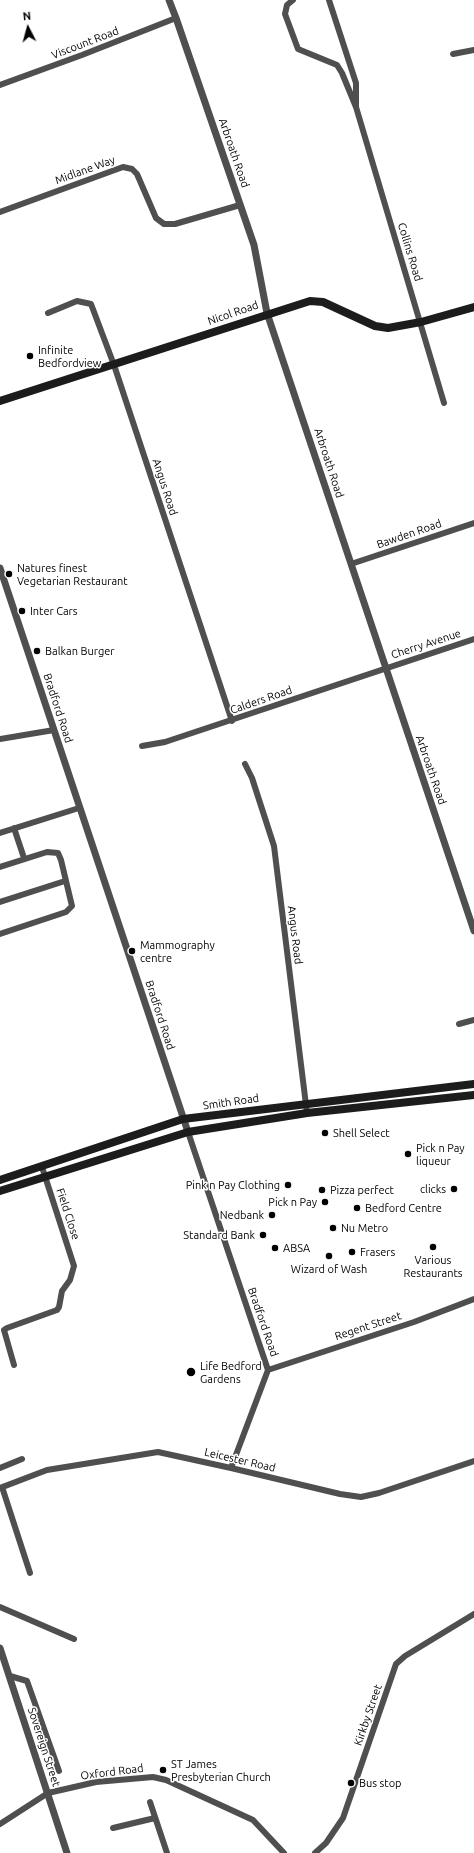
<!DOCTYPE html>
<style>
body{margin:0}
#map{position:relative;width:474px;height:1853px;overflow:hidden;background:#fff;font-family:Ubuntu,sans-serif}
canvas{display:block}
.north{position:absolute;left:8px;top:8px;width:40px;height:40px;-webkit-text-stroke:3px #fff;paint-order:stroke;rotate:354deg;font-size:11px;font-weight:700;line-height:16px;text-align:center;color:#000}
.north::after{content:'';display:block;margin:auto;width:14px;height:18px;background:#000;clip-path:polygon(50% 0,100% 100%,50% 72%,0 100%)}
</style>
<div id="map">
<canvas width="474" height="1853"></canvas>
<div class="north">N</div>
</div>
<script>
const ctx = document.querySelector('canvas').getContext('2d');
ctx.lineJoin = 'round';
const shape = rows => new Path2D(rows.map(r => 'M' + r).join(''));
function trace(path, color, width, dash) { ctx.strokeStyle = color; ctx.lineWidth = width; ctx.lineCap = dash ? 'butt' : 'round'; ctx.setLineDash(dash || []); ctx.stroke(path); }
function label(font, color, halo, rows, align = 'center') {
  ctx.font = font + ' Ubuntu,sans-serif'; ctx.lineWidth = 3; ctx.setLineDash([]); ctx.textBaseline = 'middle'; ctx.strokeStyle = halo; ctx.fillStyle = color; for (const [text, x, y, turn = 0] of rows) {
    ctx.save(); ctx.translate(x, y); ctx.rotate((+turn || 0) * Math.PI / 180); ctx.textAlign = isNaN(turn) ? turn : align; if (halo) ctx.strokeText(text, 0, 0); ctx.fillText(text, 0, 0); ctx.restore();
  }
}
trace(shape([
 [293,0,287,5,285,14,298,49,337,65,342,73,356,107,444,403],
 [329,0,356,83,356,106],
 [453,54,474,50],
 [0,85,82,55,176,18],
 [0,212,123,167,132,169,137,174,156,218,164,224,175,224,240,205],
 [48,313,77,301,91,304,114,365,232,721],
 [351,564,474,523],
 [0,739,54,730],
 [142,746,165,742,474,639],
 [245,764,252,778,274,846,307,1113],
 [14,828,24,858],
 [0,833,79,808],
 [0,867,47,852,58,853,61,860,72,906,66,912,0,934],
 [0,902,65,881],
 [459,1024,474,1020],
 [188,1132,268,1370,231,1468],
 [14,1365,4,1330,7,1328,57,1310,59,1307,62,1291,70,1280,74,1266,42,1167],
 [268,1370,414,1322,474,1299],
 [0,1468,22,1459],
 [2,1487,30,1573],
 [0,1488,47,1470,158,1452,231,1468,340,1494,361,1497,379,1493,474,1461],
 [0,1607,74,1639],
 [10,1676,27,1681,59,1771],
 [150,1802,167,1853],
 [0,1824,48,1793,96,1782,153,1777,166,1780,253,1820,284,1853],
 [113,1828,155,1818],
 [315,1853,326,1843,343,1818,396,1664,405,1656,474,1614]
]), '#4f4f4f', 6);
trace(shape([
 [169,0,176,18,254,245,267,313,474,931],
 [0,568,188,1132],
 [0,1648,67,1853]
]), '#4f4f4f', 7);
trace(shape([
 [0,401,310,301,323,302,375,326,388,328,421,322,474,307],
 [0,1180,183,1119,474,1084],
 [0,1191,188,1132,307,1113,474,1095]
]), '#1c1c1c', 8);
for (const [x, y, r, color] of [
 [30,356,4,"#000"],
 [9,574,4,"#000"],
 [22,611,4,"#000"],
 [37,651,4,"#000"],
 [132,951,4,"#000"],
 [325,1133,4,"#000"],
 [408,1154,4,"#000"],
 [288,1185,4,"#000"],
 [454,1189,4,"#000"],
 [322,1190,4,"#000"],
 [325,1202,4,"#000"],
 [357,1208,4,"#000"],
 [272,1215,4,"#000"],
 [333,1228,4,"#000"],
 [263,1235,4,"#000"],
 [433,1247,4,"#000"],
 [275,1248,4,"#000"],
 [352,1252,4,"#000"],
 [329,1256,4,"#000"],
 [191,1372,5,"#000"],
 [163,1770,4,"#000"],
 [351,1783,4,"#000"]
]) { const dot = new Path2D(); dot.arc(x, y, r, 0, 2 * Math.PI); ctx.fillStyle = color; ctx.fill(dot); trace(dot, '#fff', 1.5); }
label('11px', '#000', '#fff', [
 ["Viscount Road",85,43,-21],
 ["Arbroath Road",234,153,71],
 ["Midlane Way",85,170,-20],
 ["Collins Road",410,252,73],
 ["Nicol Road",233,313,-19],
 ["Arbroath Road",329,463,72],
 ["Angus Road",165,487,72],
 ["Bawden Road",409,534,-19],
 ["Cherry Avenue",426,644,-18],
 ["Calders Road",261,700,-19],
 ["Bradford Road",58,708,72],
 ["Arbroath Road",431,770,71],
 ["Angus Road",295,935,83],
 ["Bradford Road",160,1015,72],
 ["Smith Road",231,1102,-8],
 ["Field Close",68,1214,72],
 ["Bradford Road",263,1322,71],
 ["Regent Street",368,1326,-18],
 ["Leicester Road",240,1460,13],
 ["Kirkby Street",368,1715,-71],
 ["Sovereign Street",44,1747,72],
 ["Oxford Road",112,1772,-7]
]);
label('11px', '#000', '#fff', [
 ["Infinite",38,350],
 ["Bedfordview",38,363],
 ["Natures finest",17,568],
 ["Vegetarian Restaurant",17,581],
 ["Inter Cars",30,611],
 ["Balkan Burger",45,651],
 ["Mammography",140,945],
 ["centre",140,958],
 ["Shell Select",333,1133],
 ["Pick n Pay",416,1148],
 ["liqueur",416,1161],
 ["Pink n Pay Clothing",280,1185,"right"],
 ["clicks",446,1189,"right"],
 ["Pizza perfect",330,1190],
 ["Pick n Pay",317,1202,"right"],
 ["Bedford Centre",365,1208],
 ["Nedbank",264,1215,"right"],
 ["Nu Metro",341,1228],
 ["Standard Bank",255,1235,"right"],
 ["ABSA",283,1248],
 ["Frasers",360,1252],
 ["Various",433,1260,"center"],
 ["Restaurants",433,1273,"center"],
 ["Wizard of Wash",329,1269,"center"],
 ["Life Bedford",200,1366],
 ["Gardens",200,1379],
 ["ST James",171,1764],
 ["Presbyterian Church",171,1777],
 ["Bus stop",359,1783]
], 'left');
</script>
